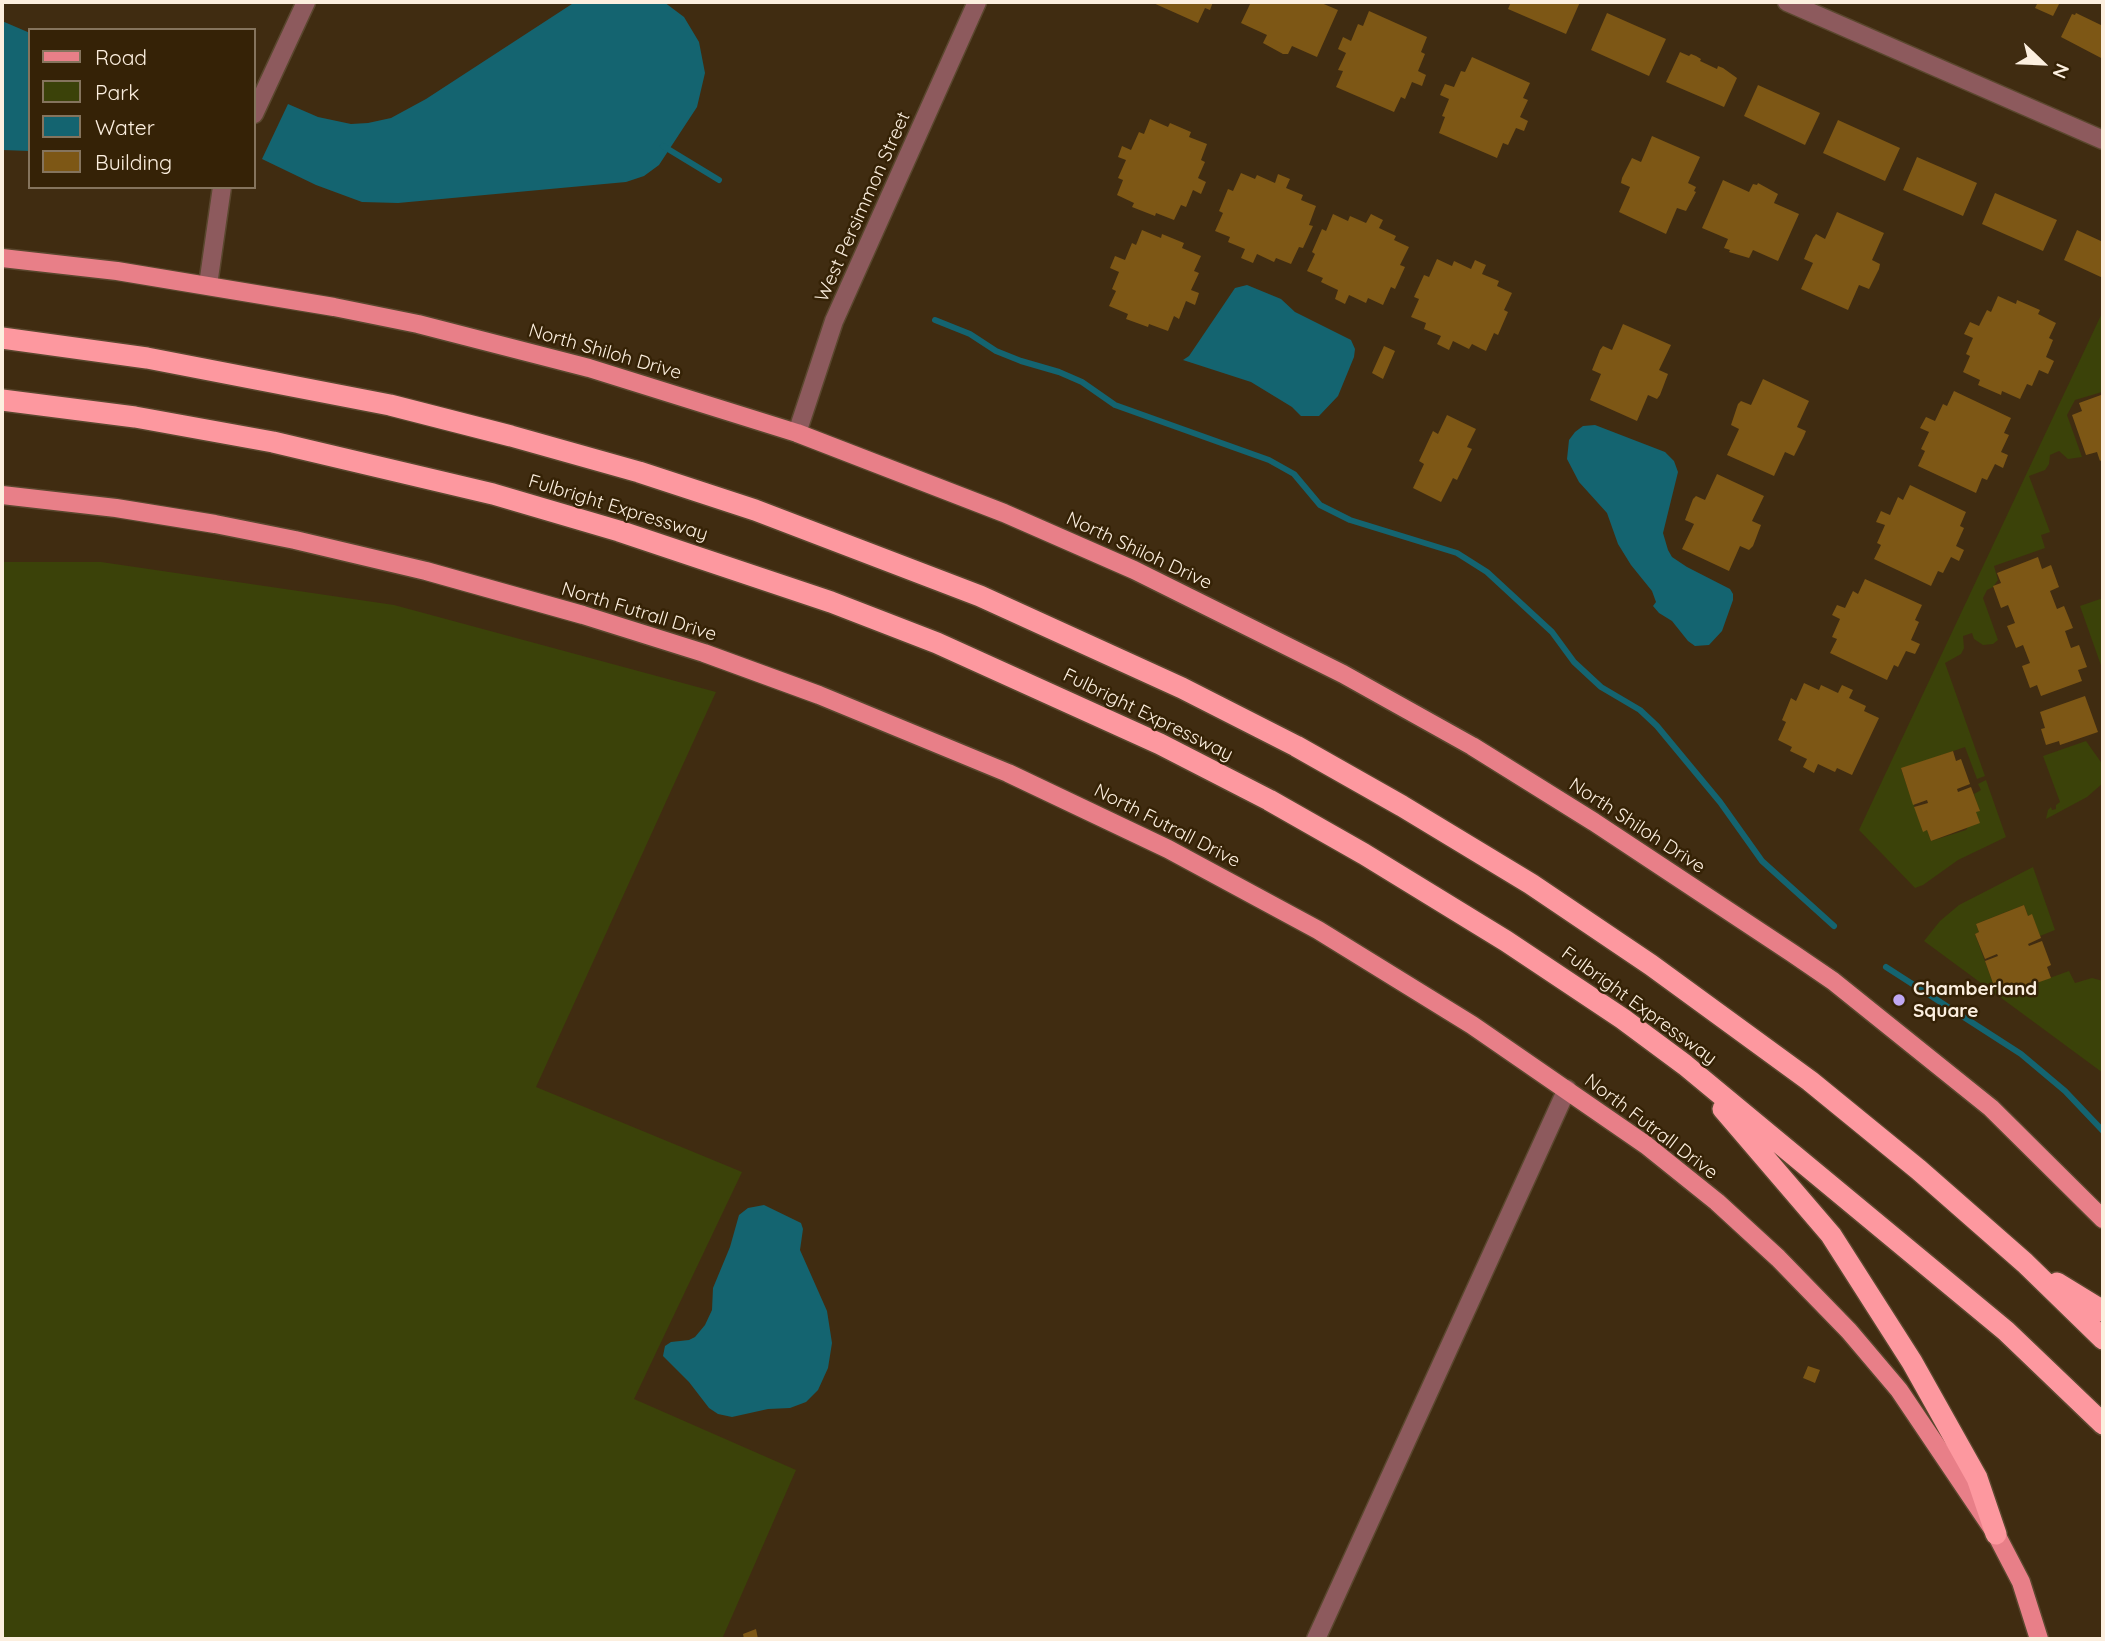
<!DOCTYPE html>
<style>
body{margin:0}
#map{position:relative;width:2105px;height:1641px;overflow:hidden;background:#402c11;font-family:Quicksand,sans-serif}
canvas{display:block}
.frame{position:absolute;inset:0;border:4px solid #fcefdf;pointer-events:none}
.legend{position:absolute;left:28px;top:28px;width:228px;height:161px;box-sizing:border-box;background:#352206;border:2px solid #85745d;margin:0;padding:9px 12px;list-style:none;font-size:21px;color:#fcefdf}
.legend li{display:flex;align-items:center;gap:14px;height:35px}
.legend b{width:35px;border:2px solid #85745d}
.north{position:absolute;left:2007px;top:28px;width:70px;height:70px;-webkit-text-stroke:5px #352206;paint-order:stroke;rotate:113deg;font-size:19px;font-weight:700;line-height:28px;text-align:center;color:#fcefdf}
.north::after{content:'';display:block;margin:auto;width:24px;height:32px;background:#fcefdf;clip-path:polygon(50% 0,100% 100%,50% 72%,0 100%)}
</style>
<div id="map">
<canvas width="2105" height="1641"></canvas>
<div class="frame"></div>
<ul class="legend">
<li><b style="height:9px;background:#e87f88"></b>Road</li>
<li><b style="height:19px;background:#3b4209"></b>Park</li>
<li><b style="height:19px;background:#146470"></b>Water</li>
<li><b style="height:19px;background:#7d5715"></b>Building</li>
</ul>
<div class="north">N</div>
</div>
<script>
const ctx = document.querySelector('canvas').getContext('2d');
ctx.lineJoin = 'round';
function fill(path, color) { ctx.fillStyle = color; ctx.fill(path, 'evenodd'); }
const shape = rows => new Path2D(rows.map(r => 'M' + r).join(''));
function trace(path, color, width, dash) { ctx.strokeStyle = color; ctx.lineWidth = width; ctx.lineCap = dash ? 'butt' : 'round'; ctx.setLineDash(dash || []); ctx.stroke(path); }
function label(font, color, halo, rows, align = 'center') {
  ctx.font = font + ' Quicksand,sans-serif'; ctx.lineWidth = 5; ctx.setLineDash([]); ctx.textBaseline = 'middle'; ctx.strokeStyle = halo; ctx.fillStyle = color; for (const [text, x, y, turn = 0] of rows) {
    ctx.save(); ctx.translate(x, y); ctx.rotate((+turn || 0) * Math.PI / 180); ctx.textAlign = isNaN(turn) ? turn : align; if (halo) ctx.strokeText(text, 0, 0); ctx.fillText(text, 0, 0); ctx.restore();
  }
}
fill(shape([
 [2103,311,2102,392,2075,400,2067,415,2082,457,2068,459,2059,451,2050,455,2049,464,2045,470,2029,476,2050,532,2041,535,2045,548,1994,566,1998,580,1993,587,1987,590,1983,598,1998,640,1993,644,1983,645,1974,639,1972,633,1963,636,1964,648,1961,654,1945,663,1985,776,1977,779,1965,747,1901,769,1923,831,1927,830,1931,841,1966,830,1976,812,1979,810,1974,794,1981,790,1978,784,1986,780,2006,837,1958,860,1923,885,1915,888,1859,830],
 [2,562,101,562,394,605,716,692,536,1087,742,1172,634,1399,796,1470,722,1639,2,1639],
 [2103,598,2103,671,2080,606],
 [2086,741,2103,765,2103,783,2087,797,2046,819,2048,810,2051,807,2052,810,2056,809,2056,805,2060,802,2043,756],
 [2033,867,2055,930,2040,936,2032,915,2028,916,2024,905,1976,924,1979,932,1975,934,1994,986,1999,984,2003,995,2069,971,2075,983,2092,978,2103,981,2103,1073,1924,941,1940,921,1959,905]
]), '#3b4209');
fill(shape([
 [575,2,664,2,684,17,699,42,705,73,697,107,659,165,644,176,626,182,398,203,362,202,316,185,262,159,288,104,318,117,351,124,368,123,391,118,426,99],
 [2,21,30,33,30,151,2,150],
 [1247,285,1281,299,1295,312,1351,340,1355,349,1354,357,1338,396,1319,416,1301,416,1292,407,1251,382,1183,360,1189,356,1235,288],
 [1595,425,1665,452,1674,461,1678,472,1663,533,1668,550,1672,557,1687,567,1730,589,1733,594,1733,600,1722,631,1709,645,1695,646,1688,641,1672,621,1659,613,1653,606,1656,602,1652,591,1631,565,1618,544,1607,513,1579,482,1567,459,1569,440,1575,432,1583,426],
 [764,1205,801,1223,803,1229,800,1250,827,1311,832,1343,828,1368,818,1390,806,1402,790,1408,768,1409,732,1417,718,1414,709,1408,689,1382,663,1356,665,1346,671,1342,689,1340,695,1337,705,1325,712,1310,713,1288,730,1247,739,1215,748,1208]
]), '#146470');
trace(shape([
 [663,146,719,180],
 [935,320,970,334,996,351,1021,361,1059,372,1082,382,1115,405,1269,460,1294,474,1320,505,1350,520,1457,553,1487,572,1552,632,1574,662,1601,687,1640,710,1657,726,1720,802,1762,861,1834,926],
 [1886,967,2021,1054,2065,1091,2103,1131]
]), '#146470', 6);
fill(shape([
 [1151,2,1213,2,1210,10,1205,8,1198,23],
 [1251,2,1319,2,1338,10,1317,57,1292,46,1288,54,1283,54,1263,43,1267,35,1241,23],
 [1511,2,1580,2,1566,34,1508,9],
 [2038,2,2060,2,2053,16,2035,8],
 [1369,11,1427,37,1421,52,1425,54,1418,71,1426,75,1422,86,1412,82,1405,99,1401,97,1394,112,1336,87,1343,71,1338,70,1346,53,1338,49,1343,37,1351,41,1358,24,1363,26],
 [1607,13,1666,39,1649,76,1591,50],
 [2076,13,2103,26,2103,59,2061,37,2072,14,2075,15],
 [1680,52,1689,56,1691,54,1696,56,1701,59,1700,61,1717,69,1718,66,1723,68,1737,78,1724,107,1666,82],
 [1472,57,1530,83,1523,98,1528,100,1520,117,1528,121,1524,131,1516,128,1508,145,1503,143,1497,158,1439,133,1445,117,1442,116,1449,99,1440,95,1445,84,1454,87,1461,71,1465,72],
 [1758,85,1820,113,1805,145,1744,116],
 [1150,119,1168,127,1170,123,1191,132,1189,137,1207,144,1201,160,1205,162,1198,178,1206,182,1201,194,1193,190,1186,207,1181,205,1174,220,1156,213,1155,216,1132,207,1134,203,1117,195,1123,180,1118,178,1126,160,1118,157,1122,146,1131,150,1139,132,1144,134],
 [1838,120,1900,148,1885,181,1823,153],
 [1652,136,1700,157,1688,183,1696,187,1694,191,1696,192,1686,211,1677,208,1666,234,1619,212,1630,187,1621,183,1622,178,1632,158,1641,162],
 [1917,157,1977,183,1963,216,1903,190],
 [1241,173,1255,179,1257,175,1275,183,1278,174,1290,179,1286,188,1303,195,1301,200,1316,206,1309,225,1313,226,1303,248,1299,247,1291,264,1276,258,1274,262,1257,254,1253,263,1241,258,1245,249,1228,242,1230,237,1215,231,1223,213,1219,211,1228,189,1233,191],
 [1723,180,1749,192,1753,184,1757,185,1758,183,1778,194,1774,203,1799,214,1778,261,1753,250,1749,258,1729,252,1730,250,1724,248,1728,239,1702,228],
 [1995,193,2057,220,2043,251,1982,224],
 [1837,212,1884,233,1872,260,1880,264,1879,269,1869,289,1859,285,1848,310,1801,289,1813,263,1804,259,1813,238,1816,234,1825,239],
 [1333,214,1348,221,1350,216,1366,223,1371,214,1383,220,1379,228,1396,236,1394,240,1409,247,1400,265,1405,267,1395,289,1391,287,1383,305,1368,298,1366,303,1349,295,1345,304,1335,299,1338,290,1321,282,1323,278,1307,271,1315,254,1312,252,1322,229,1326,231],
 [1142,230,1161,238,1162,234,1184,243,1182,248,1201,256,1194,271,1199,273,1191,290,1199,293,1195,305,1186,301,1179,319,1174,316,1168,331,1149,324,1148,327,1126,319,1128,314,1109,306,1116,291,1112,289,1119,272,1110,268,1115,256,1125,260,1132,243,1136,245],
 [2077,230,2103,242,2103,278,2064,260],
 [1437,259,1452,266,1454,261,1471,269,1475,260,1486,265,1482,274,1499,281,1497,286,1512,293,1504,310,1508,312,1498,335,1494,333,1486,351,1472,344,1469,349,1453,341,1449,350,1437,344,1441,336,1424,329,1426,323,1411,317,1419,299,1414,297,1424,275,1429,277],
 [1998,296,2016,304,2017,300,2040,310,2038,314,2056,323,2049,338,2053,340,2046,357,2054,361,2048,374,2039,370,2032,386,2027,384,2020,399,2002,391,2001,395,1978,385,1980,380,1963,372,1970,356,1966,354,1973,338,1964,334,1970,322,1979,326,1987,310,1991,312],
 [1623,324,1671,345,1659,370,1668,374,1660,395,1657,399,1648,395,1637,421,1590,400,1601,374,1592,370,1600,350,1603,346,1612,350],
 [1384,346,1395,351,1383,379,1372,373],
 [1763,379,1809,401,1797,427,1806,431,1804,436,1794,456,1785,452,1774,476,1727,455,1739,429,1731,425,1738,404,1741,401,1751,405],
 [1954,391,2011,418,2004,433,2009,435,2001,452,2008,455,2003,468,1995,464,1987,480,1982,478,1976,493,1918,466,1925,451,1921,449,1929,432,1920,428,1926,417,1935,421,1943,404,1947,406],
 [2101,395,2103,400,2103,459,2100,461,2097,452,2086,455,2072,415,2082,411,2079,403],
 [1447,415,1476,429,1467,447,1472,449,1457,480,1453,478,1441,502,1413,488,1424,464,1419,461,1433,431,1438,434],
 [1717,474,1764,496,1752,521,1761,525,1753,546,1749,550,1740,546,1729,571,1682,549,1694,524,1685,520,1693,499,1696,496,1705,500],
 [1910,485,1966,512,1960,526,1964,528,1956,546,1964,550,1959,561,1951,557,1943,573,1938,571,1931,586,1874,559,1881,545,1877,543,1885,525,1876,522,1881,511,1890,515,1898,497,1903,500],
 [2038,557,2042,569,2051,565,2059,587,2050,591,2057,609,2064,606,2073,628,2065,631,2071,648,2079,645,2087,667,2078,670,2082,681,2041,696,2037,685,2030,688,2022,666,2030,663,2023,645,2016,648,2007,626,2015,623,2008,605,2001,608,1993,586,2001,583,1997,573],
 [1865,579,1922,605,1915,620,1919,622,1911,640,1920,644,1915,654,1906,651,1898,667,1894,665,1887,680,1830,653,1837,639,1832,637,1840,619,1832,615,1837,605,1845,608,1853,591,1858,594],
 [1804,683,1819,690,1821,685,1838,693,1842,685,1853,690,1849,698,1866,706,1864,711,1879,718,1852,775,1837,768,1835,772,1818,764,1814,773,1803,767,1807,759,1790,751,1792,747,1778,740,1786,722,1782,720,1791,698,1796,701],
 [2085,696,2098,732,2060,745,2059,741,2046,745,2041,729,2045,728,2040,712],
 [1953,751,1956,761,1961,759,1970,784,1957,789,1958,792,1971,787,1980,811,1976,812,1980,823,1931,841,1927,830,1923,832,1914,807,1928,803,1927,800,1913,805,1901,768],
 [2024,905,2028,916,2032,914,2041,938,2028,944,2029,946,2042,941,2051,965,2047,967,2051,978,2002,995,1999,984,1994,986,1985,961,1998,956,1997,954,1985,959,1975,934,1979,932,1976,924],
 [1808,1366,1820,1370,1815,1383,1803,1378],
 [756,1629,758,1639,744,1639,743,1634]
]), '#7d5715');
const minor = shape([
 [1787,2,2103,140],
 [254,114,306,2],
 [208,285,222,187],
 [797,433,834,321,977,2],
 [1316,1639,1567,1089]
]);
const major = shape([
 [2,258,117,271,334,307,418,324,589,368,797,433,1004,513,1134,570,1343,674,1472,746,1594,822,1792,953,1833,981,1991,1108,2103,1219],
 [2,495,116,508,215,524,295,540,426,571,583,615,704,653,819,695,1008,773,1168,849,1318,930,1472,1025,1646,1145,1717,1202,1778,1258,1849,1331,1899,1390,1996,1534,2021,1582,2039,1639]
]);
const highway = shape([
 [2,338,147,358,390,405,511,436,639,472,755,510,980,596,1182,688,1296,746,1402,806,1531,884,1651,965,1810,1081,1919,1170,2025,1263,2103,1339],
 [2,400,135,417,273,442,493,494,619,531,831,602,937,643,1160,744,1269,800,1364,854,1506,941,1623,1019,1685,1065,2006,1331,2103,1424],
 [1723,1109,1831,1235,1912,1362,1977,1478,1996,1534],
 [2057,1283,2103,1311]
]);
trace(minor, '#5a472e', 21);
trace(major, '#5a472e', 21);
trace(highway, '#5a472e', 24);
trace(minor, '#8d5a5d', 18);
trace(major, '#e87f88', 18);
trace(highway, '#fd989f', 21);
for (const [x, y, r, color] of [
 [1899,1000,7,"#c0a8f3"]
]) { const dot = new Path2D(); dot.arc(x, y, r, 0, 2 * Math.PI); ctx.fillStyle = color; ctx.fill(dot); trace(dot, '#352206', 2.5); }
label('19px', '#fcefdf', '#352206', [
 ["West Persimmon Street",863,207,-66],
 ["North Shiloh Drive",605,352,16],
 ["Fulbright Expressway",618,508,17],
 ["North Shiloh Drive",1139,551,25],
 ["North Futrall Drive",639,612,17],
 ["Fulbright Expressway",1148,715,26],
 ["North Futrall Drive",1167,826,27],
 ["North Shiloh Drive",1637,826,33],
 ["Fulbright Expressway",1639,1006,36],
 ["North Futrall Drive",1651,1127,37]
]);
label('bold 19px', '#fcefdf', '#352206', [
 ["Chamberland",1913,989],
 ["Square",1913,1011]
], 'left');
</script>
